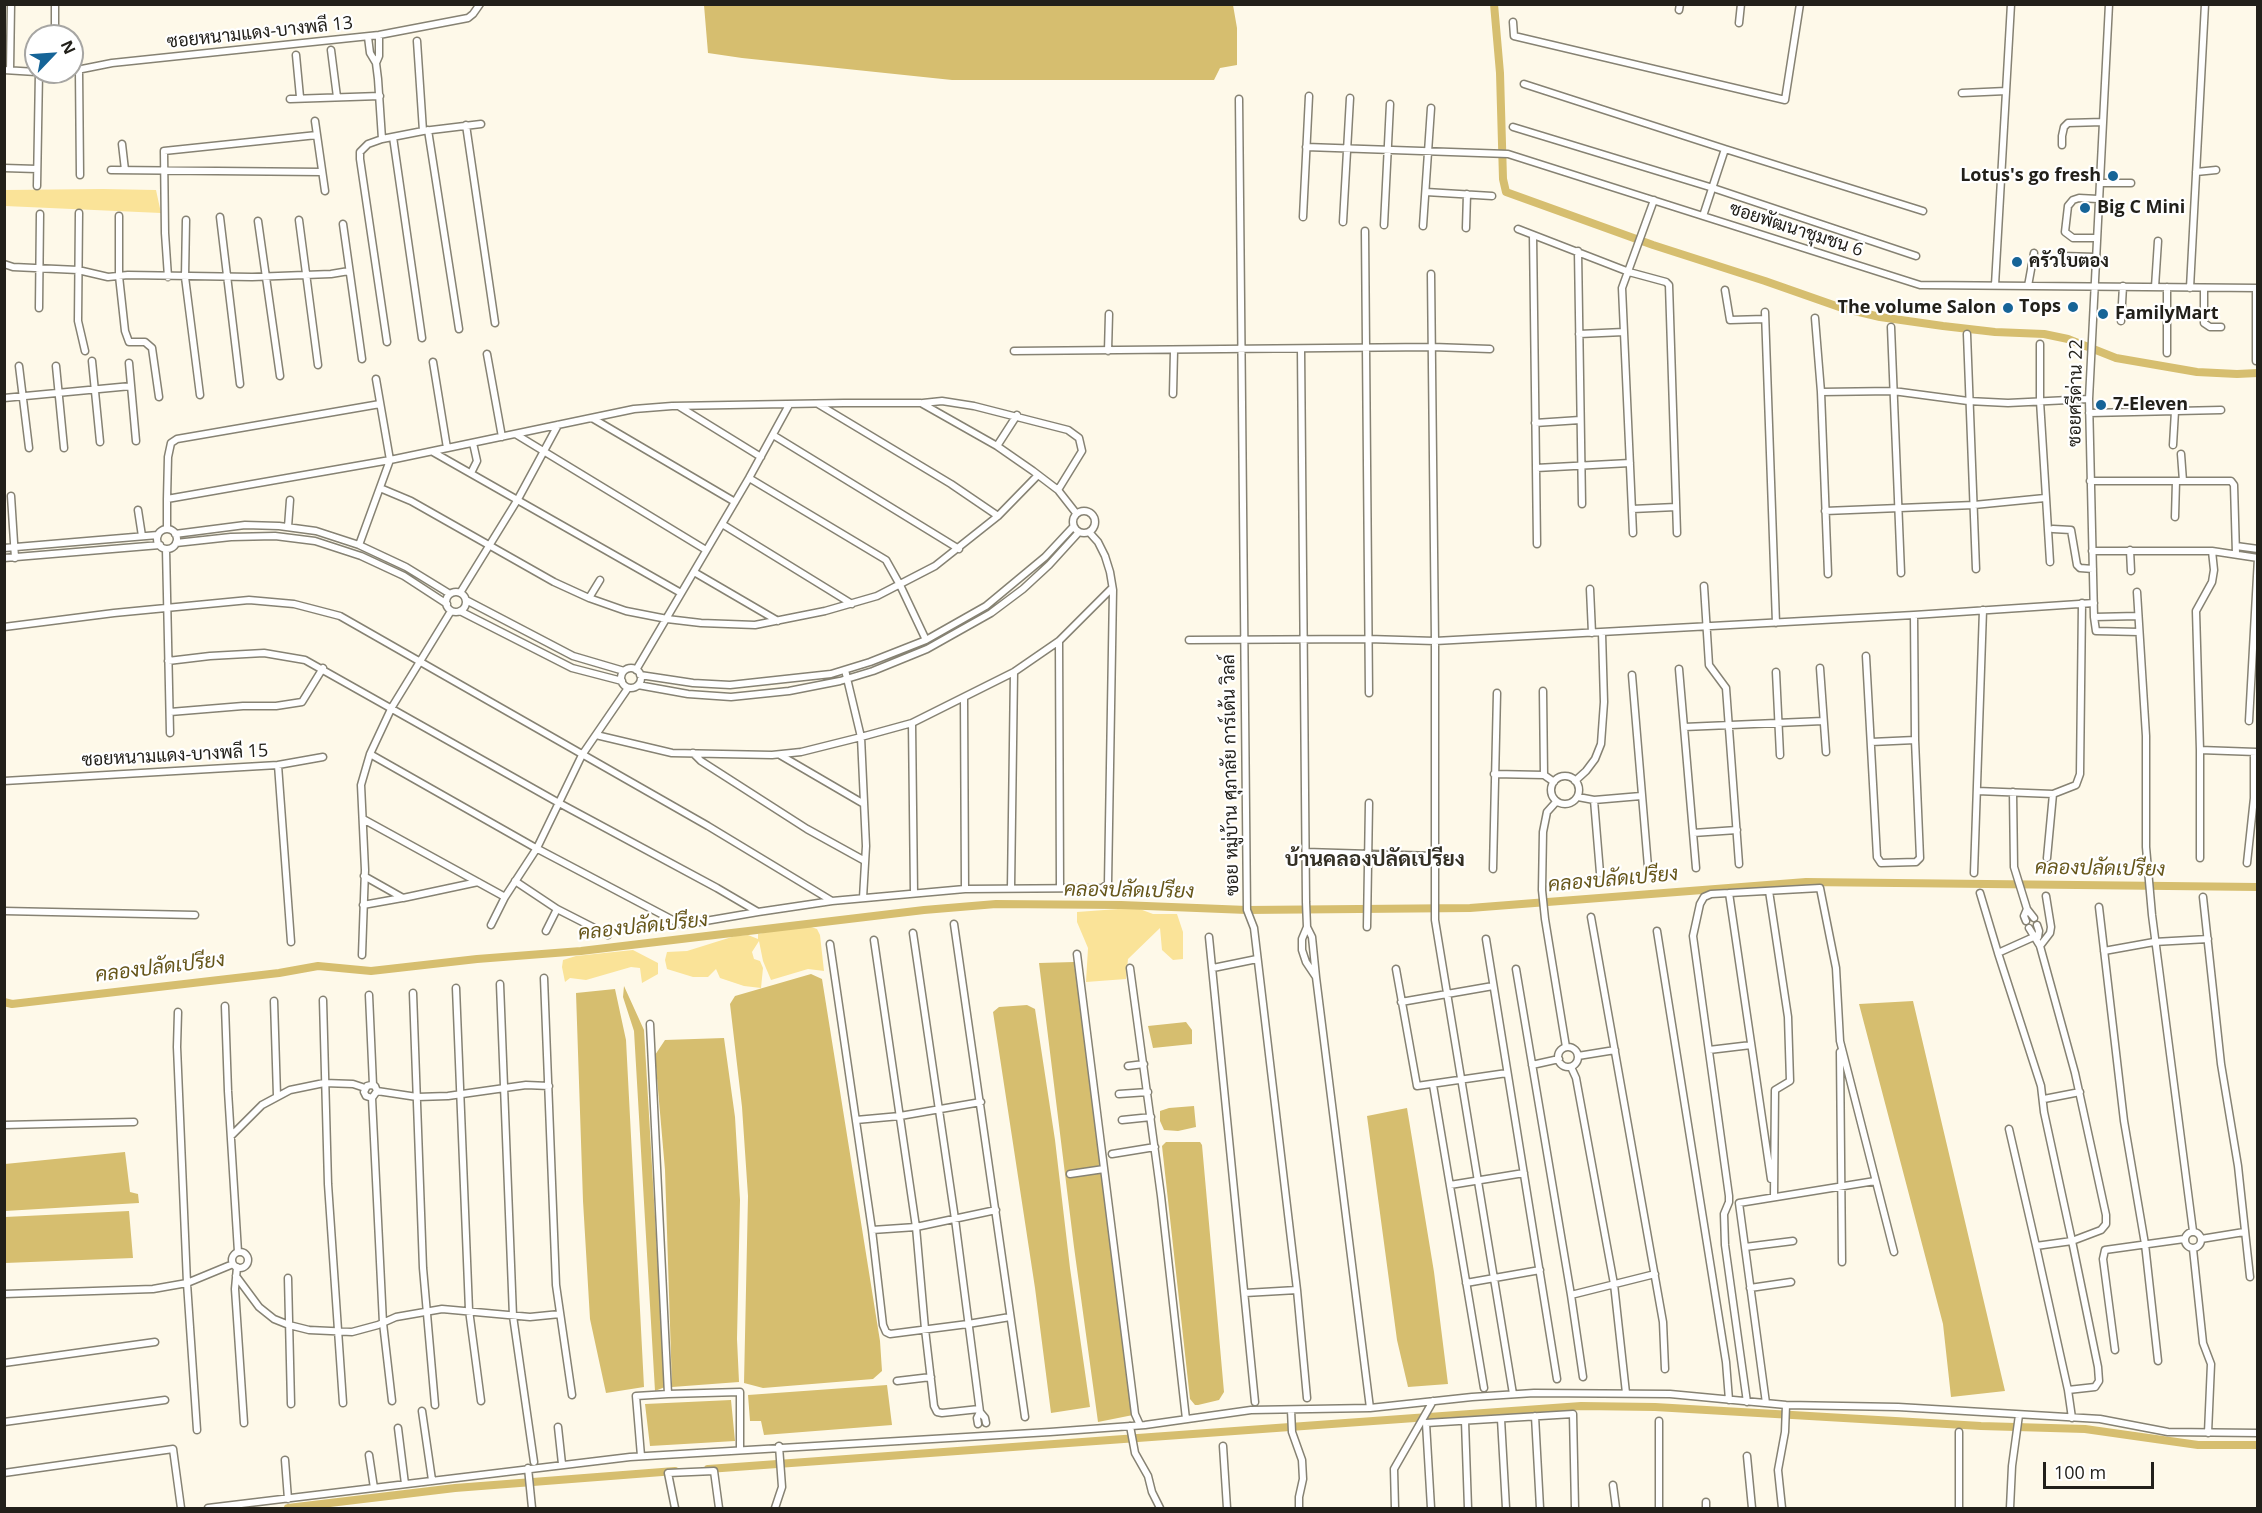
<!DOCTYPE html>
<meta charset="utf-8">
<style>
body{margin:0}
#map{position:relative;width:2262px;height:1513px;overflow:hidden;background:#fef9e9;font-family:"Open Sans",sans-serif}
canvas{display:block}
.frame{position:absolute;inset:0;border:6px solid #22201a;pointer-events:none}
.north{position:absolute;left:24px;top:24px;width:60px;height:60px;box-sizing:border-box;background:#fff;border:2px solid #a7a6a3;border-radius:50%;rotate:65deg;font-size:16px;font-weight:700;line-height:24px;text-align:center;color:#22201a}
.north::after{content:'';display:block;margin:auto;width:21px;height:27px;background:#166497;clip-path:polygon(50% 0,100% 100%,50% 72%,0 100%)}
.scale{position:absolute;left:2043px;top:1462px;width:111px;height:27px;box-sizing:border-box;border:3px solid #22201a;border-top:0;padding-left:8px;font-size:18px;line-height:21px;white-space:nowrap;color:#22201a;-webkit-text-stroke:4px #fff;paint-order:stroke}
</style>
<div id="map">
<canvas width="2262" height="1513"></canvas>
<div class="frame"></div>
<div class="north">N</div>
<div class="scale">100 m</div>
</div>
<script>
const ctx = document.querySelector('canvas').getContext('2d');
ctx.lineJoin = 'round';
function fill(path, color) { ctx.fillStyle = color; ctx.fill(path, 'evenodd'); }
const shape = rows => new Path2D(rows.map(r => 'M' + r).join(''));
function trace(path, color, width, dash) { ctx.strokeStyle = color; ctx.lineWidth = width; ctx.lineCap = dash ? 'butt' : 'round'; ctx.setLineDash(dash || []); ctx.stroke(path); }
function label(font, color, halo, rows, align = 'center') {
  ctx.font = font + ' "Open Sans",Sarabun,sans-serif'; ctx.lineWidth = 4.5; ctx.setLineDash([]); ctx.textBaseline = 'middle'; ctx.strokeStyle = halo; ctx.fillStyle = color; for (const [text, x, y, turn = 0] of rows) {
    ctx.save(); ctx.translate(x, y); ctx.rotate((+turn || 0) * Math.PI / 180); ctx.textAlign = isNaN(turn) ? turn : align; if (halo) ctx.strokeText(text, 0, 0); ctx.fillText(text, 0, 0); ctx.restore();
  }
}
fill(shape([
 [103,189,156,190,161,213,5,206,5,190],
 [1129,905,1153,914,1177,914,1183,932,1183,959,1173,960,1162,950,1160,928,1128,959,1126,979,1086,982,1088,948,1077,922,1077,912,1118,909],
 [792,927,811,927,817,929,820,935,824,971,808,969,771,980,763,961,759,941,752,952,754,959,760,961,763,968,761,988,744,986,720,978,716,969,708,977,693,977,667,969,665,960,667,952,687,951,735,936,748,935,758,939,758,934],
 [633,950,658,963,658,974,642,983,640,968,631,967,586,980,570,978,565,982,562,967,563,960,576,956]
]), '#fae398');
fill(shape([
 [704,5,1233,5,1237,28,1237,65,1220,68,1214,80,952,80,742,58,708,53],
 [1074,962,1133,1415,1098,1422,1074,1247,1039,963],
 [811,974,822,979,880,1341,882,1371,873,1379,763,1388,744,1383,748,1196,742,1107,730,1004,735,996],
 [624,986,644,1030,665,1387,655,1391,634,1031,623,997],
 [615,989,626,1040,644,1387,606,1393,590,1319,583,1201,576,993],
 [1913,1001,1937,1103,2005,1391,1951,1397,1943,1324,1859,1004],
 [1027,1005,1035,1009,1055,1140,1070,1268,1090,1407,1051,1413,1035,1288,993,1012,999,1007],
 [1186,1022,1192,1030,1192,1044,1153,1048,1148,1026],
 [724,1038,735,1117,740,1200,737,1339,739,1382,672,1387,665,1170,655,1055,665,1040],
 [1194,1106,1196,1127,1178,1131,1164,1130,1160,1121,1160,1111,1169,1108],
 [1407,1108,1434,1272,1448,1384,1408,1387,1397,1340,1367,1116],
 [1166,1142,1200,1142,1202,1145,1224,1392,1219,1400,1198,1405,1195,1405,1190,1399,1162,1146],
 [125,1152,130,1192,138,1194,139,1203,5,1211,5,1164],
 [129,1211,133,1258,5,1263,5,1217],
 [887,1385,892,1425,764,1435,761,1421,750,1421,748,1395],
 [731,1400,735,1441,650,1446,645,1404]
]), '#d6be6f');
trace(shape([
 [1494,4,1500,73,1503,179,1506,192,1653,245,1765,281,1842,308,1880,317,1943,326,1995,332,2044,334,2068,339,2116,358,2197,372,2237,374,2258,373],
 [4,1002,12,1004,279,973,318,966,371,971,477,959,581,951,924,910,996,904,1121,905,1247,910,1470,908,1806,882,2258,887],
 [708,1469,1581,1406,1655,1407,1981,1426,2085,1429,2198,1445,2258,1445],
 [288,1508,455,1488,675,1471]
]), '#d6be6f', 8);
const minor = shape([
 [2109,4,2089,399,2094,617,2096,631,2139,632],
 [1679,10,1680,4],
 [1513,22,1514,36,1785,100,1800,4],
 [1739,23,1741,4],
 [55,36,55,4],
 [368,37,370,53,376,63,378,79,382,139],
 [417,41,423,131],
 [331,50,337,97],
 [296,55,300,97],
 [376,63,379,56,379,35],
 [4,70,36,72],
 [10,70,11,4],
 [72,71,112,63,379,35,468,18,473,14,480,4],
 [79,71,80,175],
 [43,72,55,72],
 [1524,84,1725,149,1703,216],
 [1962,93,2006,91],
 [290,99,380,96],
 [1239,99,1247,910,1254,928,1297,1290,1307,1398],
 [315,121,325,191],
 [466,125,495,323],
 [1513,127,1713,188,1916,256],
 [428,130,459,329],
 [393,137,422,338],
 [122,144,125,170],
 [2062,145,2062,136,2064,127,2068,123,2103,122],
 [1306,147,1508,154,1920,285,2258,288],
 [1725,149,1923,211],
 [4,168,37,169],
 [111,170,322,172],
 [2196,172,2216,170],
 [2100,183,2131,183],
 [37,186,39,72],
 [1426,192,1492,196],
 [79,213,78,321,85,351],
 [119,216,119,276,125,331,129,342,145,342,152,348,159,397],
 [220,217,240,384],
 [1303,217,1309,96],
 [186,220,185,277,200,395],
 [299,220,318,365],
 [258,221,280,376],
 [1343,222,1350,98],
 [343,224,362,359],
 [1384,225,1390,104],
 [1423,226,1431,108],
 [1466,228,1467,194],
 [1518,229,1629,272,1666,282,1669,285,1677,533],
 [1365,231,1369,693],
 [1533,235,1537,544],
 [2096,238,2073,238,2065,232,2068,206,2073,200,2079,198,2098,199],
 [1578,251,1582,504],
 [2062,256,2095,257],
 [4,264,13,267,78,270,108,277,128,275,252,277,331,274,349,271],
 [1431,274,1435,641,1435,920,1513,1394],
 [168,277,165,233,164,151,317,135],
 [1995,285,2011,4],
 [2028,286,2034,253],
 [2155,287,2158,241],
 [2167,287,2167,353],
 [2190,288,2205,4],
 [2204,288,2204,323,2210,327,2221,327],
 [1725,290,1730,320,1765,319],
 [39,308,40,214],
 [1765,312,1776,623],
 [1815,318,1821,392,1828,574],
 [2121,321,2123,286],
 [1891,327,1901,573],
 [1579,334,1624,332],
 [1967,334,1976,569],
 [387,342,360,159,360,152,368,144,382,139,423,131,481,124],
 [2040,344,2040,401,2050,562],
 [1301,349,1306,902,1307,927,1312,937,1316,977,1306,962,1302,950,1302,939,1307,927],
 [1014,351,1432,347,1490,349],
 [1108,351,1109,314],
 [487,354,502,437],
 [92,361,100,442],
 [2256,361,2256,288],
 [433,362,447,448],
 [129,363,136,441],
 [19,366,29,448],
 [56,366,64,448],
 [1821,392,1893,391,1968,401,2008,403,2089,399],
 [1173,394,1174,351],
 [4,398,131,386],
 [923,403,942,401,974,406,1068,430,1079,438,1082,451,1058,490],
 [818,404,951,484,998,516],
 [680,407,761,457],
 [2089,413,2221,410],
 [592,418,735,502],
 [1535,423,1580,420],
 [517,435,706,550],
 [773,435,959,549],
 [2173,445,2175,411],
 [997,446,1017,415],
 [433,452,681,593],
 [2181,454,2183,481],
 [1536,468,1630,463],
 [471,473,477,461,473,443],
 [749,478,886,560,900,585,926,640],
 [2090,481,2231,481,2234,485,2236,554],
 [380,488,411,501,554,582,589,598,626,611,667,619,701,623,755,625,825,611,877,596,935,566,998,516,1038,475],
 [11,496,15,558],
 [167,499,168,457,171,443,177,439,380,404],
 [1632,509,1676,507],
 [138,510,142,536],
 '1073 522a11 11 0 1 1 22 0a11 11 0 1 1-22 0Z',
 [1825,511,1974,505,2045,498],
 [2175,517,2176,481],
 [722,524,852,604],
 [288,527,290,500],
 [167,529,167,499,390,460,634,409,672,406,844,403,921,403,997,446,1033,471,1058,490,1076,513],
 [2053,529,2071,530,2077,565,2080,568,2093,569],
 '157 539a10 10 0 1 1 20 0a10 10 0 1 1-20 0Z',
 [1633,533,1622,288,1654,200],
 [175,534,245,525,279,526,316,531,359,545,406,567,450,594],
 [176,543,231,537,275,536,315,541,361,556,404,576,447,604],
 [359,545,390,460,376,379],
 [2236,546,2258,549],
 [4,548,158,535],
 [166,549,170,733],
 [2130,550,2131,571],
 [2092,551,2212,551,2258,558],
 [4,558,160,545],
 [694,572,778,621],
 [1704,586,1709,665,1726,688,1739,864],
 [1590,589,1592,633],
 [2137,592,2146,736,2146,847,2152,915,2193,1231],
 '446 602a10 10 0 1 1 20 0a10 10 0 1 1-20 0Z',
 [460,593,518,499,558,425],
 [589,598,600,580],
 [466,600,573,656,624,671],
 [460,611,572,668,622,681],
 [2094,617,2138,616],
 [4,627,114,613,249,600,294,604,340,616,708,826,832,901,965,889,1102,888,1108,884,1113,590,1110,572,1105,556,1098,542,1089,532],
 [1189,640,1368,639,1435,641,1914,615,2094,603],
 [1059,641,1060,888],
 [1866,656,1877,857,1881,863,1916,862,1920,858,1915,740,1914,615],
 [168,661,210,656,264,653,305,660,559,803,717,888,758,912,832,901],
 [1820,668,1826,752],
 '621 678a10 10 0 1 1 20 0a10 10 0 1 1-20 0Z',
 [1679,669,1696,868],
 [636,670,749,478,789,405],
 [845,670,861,737,866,846,863,898],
 [1776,672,1780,755],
 [640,675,693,683,730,685,831,674,870,662,926,640,986,606,1045,557,1073,527],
 [1632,675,1648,867],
 [638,685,688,694,731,697,789,691,840,681,873,671,927,649,991,613,1023,589,1049,565,1079,532],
 [1543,691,1544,775],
 [964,698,965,889],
 [170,712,243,706,276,706,302,702,323,668],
 [2249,721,2258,558],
 [912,723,914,893],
 [1684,727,1823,721],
 [596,735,672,753,772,755,801,752,861,737,912,723,1014,672,1059,641,1112,588],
 [1871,742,1915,740],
 [2200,750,2256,752],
 [693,753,701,761,807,829,865,861],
 [370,754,392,707,451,611],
 [780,755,864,804],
 [278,765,323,757],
 [1494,774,1544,775,1554,782],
 '1551 790a14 14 0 1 1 28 0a14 14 0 1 1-28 0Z',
 [4,781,278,765,291,942],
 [1575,781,1586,771,1595,759,1601,744,1604,702,1602,633],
 [1977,791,2053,794],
 [2013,792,2014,867,2027,909,2034,918],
 [1578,797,1594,800,1641,796],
 [1594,800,1600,873],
 [1556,802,1547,812,1543,832,1542,890,1545,919,1566,1047],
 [363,819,505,897,491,925],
 [1693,833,1737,830],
 [1306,852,1435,856],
 [2047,858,2053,794,2076,785,2080,774,2082,603],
 [2200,858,2200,750,2196,611,2212,582,2214,570,2212,551],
 [2247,863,2254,798,2254,752],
 [1493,869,1497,693],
 [1974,873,1983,610],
 [364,876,403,898,478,882],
 [515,881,557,909,608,935],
 [1011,888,1014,672],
 [1769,891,1788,1017,1790,1081,1775,1090,1774,1197],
 [1729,893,1771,1179],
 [1980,893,1998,953,2038,935],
 [505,897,537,848,582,755,628,688],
 [2203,897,2221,1064,2238,1166,2250,1277],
 [363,905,402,898],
 [2099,907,2124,1121,2145,1244,2158,1361],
 [4,911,195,915],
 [1591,917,1663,1322,1665,1369],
 [2026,921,2024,916,2027,909],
 [954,924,1025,1417],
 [2037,925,2039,931,2038,937],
 [1367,927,1369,803],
 [2029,928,2040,946,2075,1073,2106,1215,2106,1224,2101,1230,2072,1241,2098,1367,2099,1381,2095,1387,2068,1390,2072,1418],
 [546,931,557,909],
 [1657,931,1726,1362,1729,1400],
 [913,933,955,1219,980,1412,977,1418,978,1424],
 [1209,937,1255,1402],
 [1486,939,1557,1379],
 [874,940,916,1227,925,1329,934,1406,937,1412,942,1413,979,1409],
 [830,944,872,1230,883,1325,886,1332,890,1334,968,1324,1010,1317],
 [2040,946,2050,933,2051,927,2046,896],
 [2104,951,2154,942,2208,939],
 [1998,953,2041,1086,2044,1112,2072,1241,2036,1246,2009,1129],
 [1077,954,1135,1414,1140,1425],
 [362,955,365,870,361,785,370,754,534,847,682,925,758,912],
 [1130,968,1161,1196,1186,1419],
 [1213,968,1257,959],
 [1396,969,1417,1086,1507,1073],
 [1516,969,1571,1295,1583,1377],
 [1316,977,1370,1408],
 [544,978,556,1285,572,1395],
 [500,984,513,1316,534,1462],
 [456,988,469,1310,481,1401],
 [413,993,423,1268,435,1405],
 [369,995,373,1085],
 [323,1000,328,1184,343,1403],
 [274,1001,277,1096],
 [1401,1002,1493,986],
 [225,1006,228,1091,238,1252],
 [178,1012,177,1047,187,1283,197,1430],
 '1558 1057a10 10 0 1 1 20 0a10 10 0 1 1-20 0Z',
 [1709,1050,1751,1045],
 [1840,1052,1842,1262],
 [1578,1056,1615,1050],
 [1532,1065,1559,1059],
 [1128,1066,1144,1064],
 [1571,1067,1576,1078,1614,1284,1626,1393],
 [1433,1085,1484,1388],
 [377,1091,372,1098,366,1096,364,1092,367,1086,371,1085,375,1086,377,1091,417,1097,448,1096,526,1085,549,1086],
 [1119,1094,1148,1092],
 [372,1098,383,1323,392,1401],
 [2044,1099,2080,1092],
 [856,1120,900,1116,981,1102],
 [1122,1120,1151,1117],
 [4,1125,134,1122],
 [231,1136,262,1105,290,1090,324,1083,353,1084,365,1088],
 [1112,1154,1155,1147],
 [1070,1174,1104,1169],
 [1450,1185,1524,1173],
 [872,1230,916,1227,996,1210],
 '2185 1240a8 8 0 1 1 16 0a8 8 0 1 1-16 0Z',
 [2201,1239,2244,1232],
 [2036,1246,2068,1390],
 [1745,1247,1793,1241],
 [2193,1249,2203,1343,2211,1364,2208,1433],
 '232 1260a8 8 0 1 1 16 0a8 8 0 1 1-16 0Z',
 [237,1267,235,1289,244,1423],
 [236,1276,259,1307,274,1319,289,1325,309,1330,352,1332,378,1325,396,1317,442,1309,530,1317,560,1314],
 [288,1278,291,1404],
 [1466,1283,1540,1270],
 [1750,1288,1791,1282],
 [1245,1293,1297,1290],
 [4,1294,153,1289,187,1283,233,1264],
 [1571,1295,1655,1274],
 [2115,1350,2103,1259,2105,1250,2184,1239],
 [4,1363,155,1342],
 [897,1381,931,1377],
 [668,1394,740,1392,740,1449],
 [1747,1402,1725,1245,1724,1214,1729,1202,1729,1196,1693,936,1700,904,1704,897,1711,894,1820,888,1836,968,1840,1041,1894,1252],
 [1766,1403,1739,1203,1875,1181],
 [1291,1410,1292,1432,1302,1460,1303,1479,1299,1497,1299,1508],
 [422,1411,432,1480],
 [980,1412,985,1418,986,1423],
 [1535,1416,1540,1508],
 [1501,1419,1506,1508],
 [1465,1421,1468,1508],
 [1659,1421,1659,1508],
 [4,1422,165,1400],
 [1130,1426,1135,1453,1148,1476,1152,1492,1160,1508],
 [558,1427,562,1464],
 [398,1428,405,1484],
 [1223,1446,1227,1508],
 [369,1455,374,1488],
 [641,1456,636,1396,668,1394,650,1024],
 [1747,1456,1752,1508],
 [285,1460,288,1499],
 [528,1468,532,1508],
 [4,1473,173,1449,181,1508],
 [1613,1485,1616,1508],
 [1706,1502,1706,1508],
 [208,1508,630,1457,1050,1432,1145,1425,1251,1410,1370,1408,1472,1397,1534,1393,1670,1394,1786,1405,1898,1407,2100,1419,2168,1432,2258,1433],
 [675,1508,668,1473,714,1471,719,1508],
 [775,1508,782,1487,779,1446],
 [1395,1508,1394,1469,1433,1401],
 [1431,1508,1426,1423,1573,1414,1575,1508],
 [1782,1508,1778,1470,1785,1432,1786,1405],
 [1959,1508,1959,1432],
 [2010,1508,2012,1466,2019,1415]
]);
trace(minor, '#868273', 9);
trace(minor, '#fff', 6);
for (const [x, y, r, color] of [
 [2113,176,6,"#166497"],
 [2085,208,6,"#166497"],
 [2017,262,6,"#166497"],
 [2073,307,6,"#166497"],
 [2008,308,6,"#166497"],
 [2103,314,6,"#166497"],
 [2101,405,6,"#166497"]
]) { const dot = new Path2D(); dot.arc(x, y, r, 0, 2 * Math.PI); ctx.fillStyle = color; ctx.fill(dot); trace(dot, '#fff', 2); }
label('18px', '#22201a', '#fff', [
 ["ซอยหนามแดง-บางพลี 13",260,33,-6],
 ["ซอยพัฒนาชุมชน 6",1796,230,18],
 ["ซอยศรีด่าน 22",2076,393,-89],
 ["ซอยหนามแดง-บางพลี 15",175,756,-3],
 ["ซอย หมู่บ้าน ศุภาลัย การ์เด้น วิลล์",1231,775,-91]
]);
label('bold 18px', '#22201a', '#fff', [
 ["Lotus's go fresh",2101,176,"right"],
 ["Big C Mini",2097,208],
 ["ครัวใบตอง",2029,262],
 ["Tops",2061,307,"right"],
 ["The volume Salon",1996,308,"right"],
 ["FamilyMart",2115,314],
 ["7-Eleven",2113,405]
], 'left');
label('italic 20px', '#66561a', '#fff', [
 ["คลองปลัดเปรียง",2100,869,1],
 ["คลองปลัดเปรียง",1613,880,-5],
 ["คลองปลัดเปรียง",1129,891,1],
 ["คลองปลัดเปรียง",643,927,-6],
 ["คลองปลัดเปรียง",160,968,-7]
]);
label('bold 21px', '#332f23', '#fff', [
 ["บ้านคลองปลัดเปรียง",1375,860]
]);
</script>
